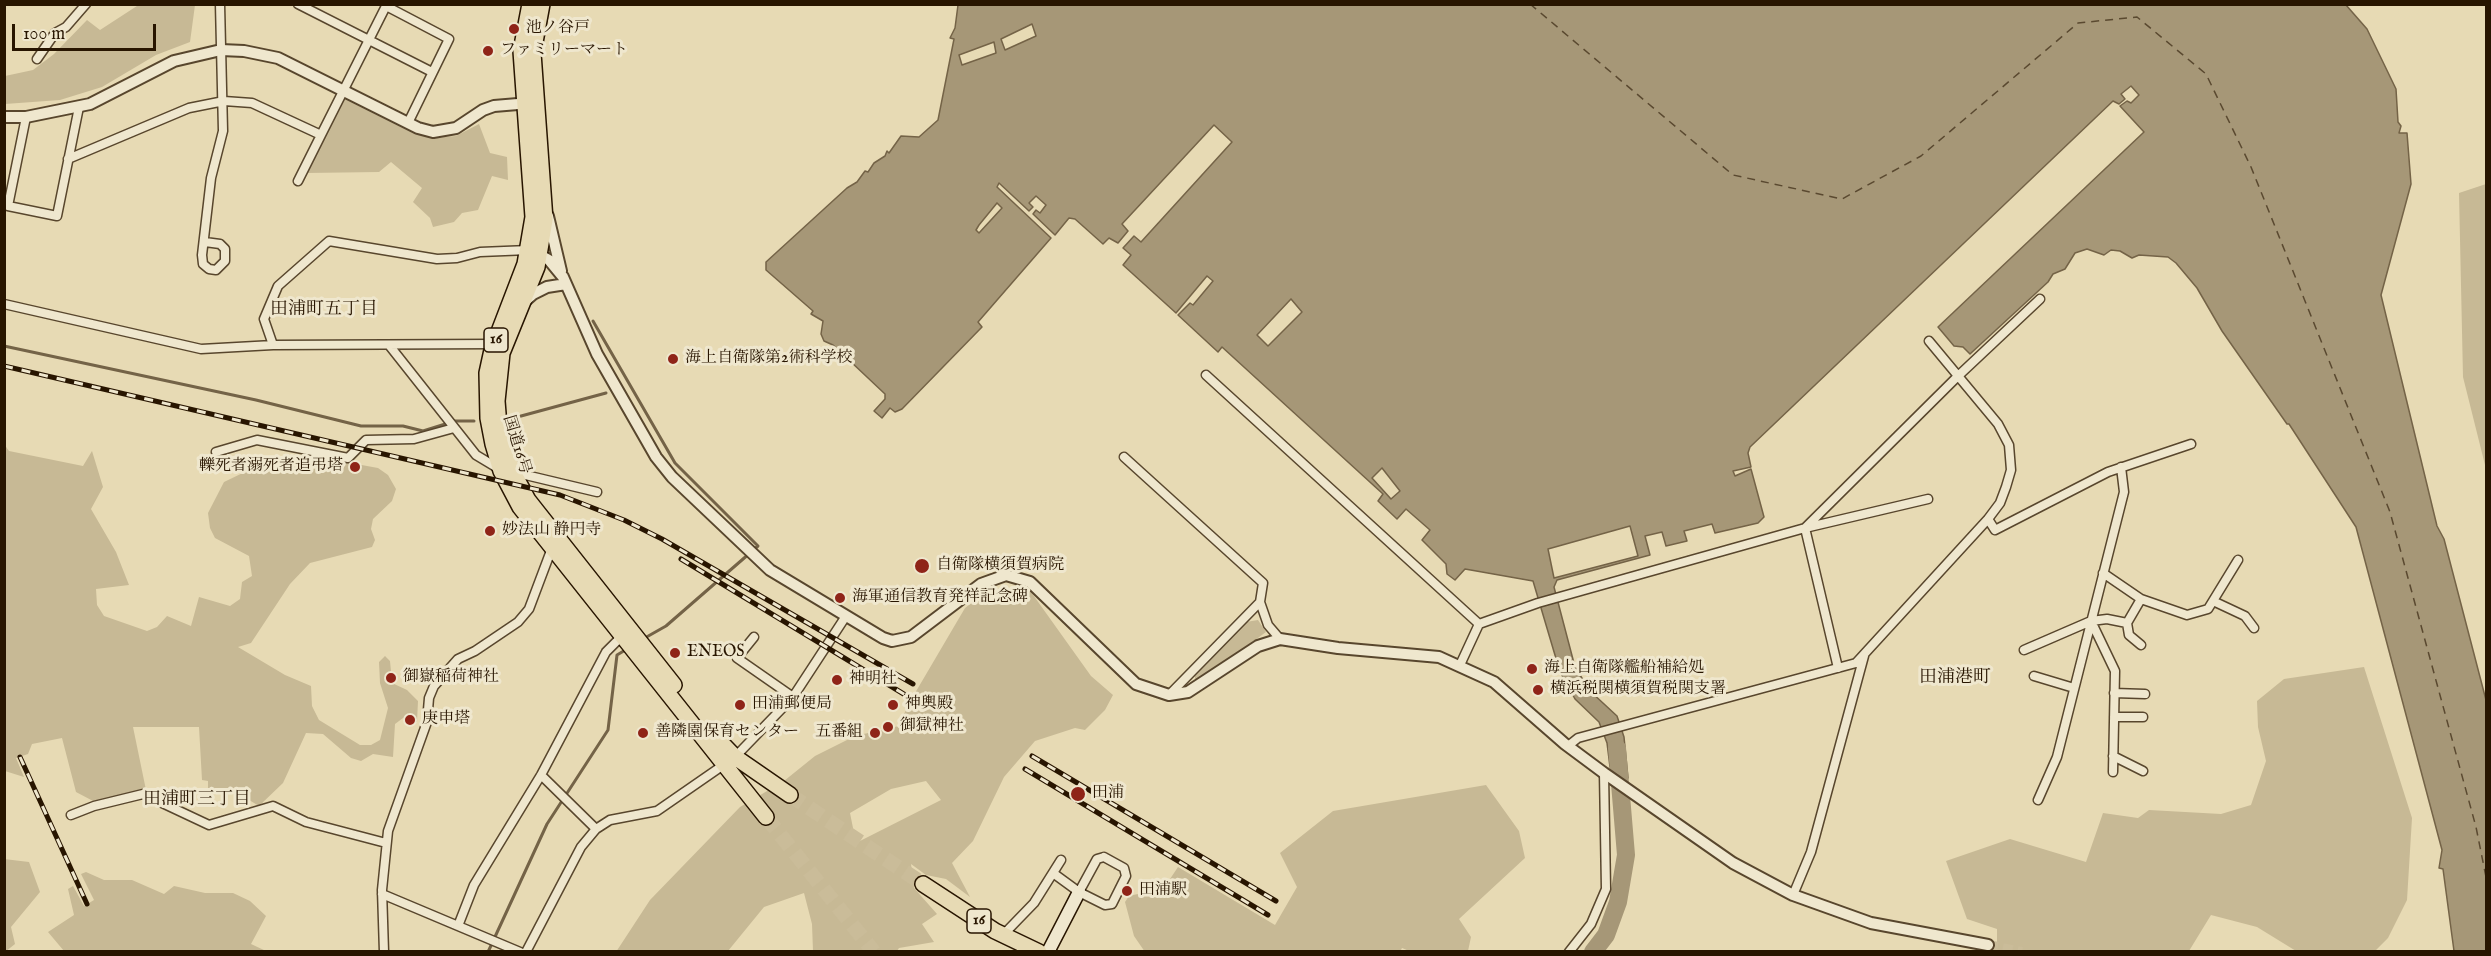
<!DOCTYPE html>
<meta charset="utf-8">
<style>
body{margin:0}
#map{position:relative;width:2491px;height:956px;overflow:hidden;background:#e7dab4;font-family:"IM FELL English",serif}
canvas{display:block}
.frame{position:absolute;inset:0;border:6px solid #281500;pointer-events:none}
.scale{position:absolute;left:12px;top:24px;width:144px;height:27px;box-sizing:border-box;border:3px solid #281500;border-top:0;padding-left:8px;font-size:18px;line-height:21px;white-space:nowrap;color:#281500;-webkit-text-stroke:4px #efe7ce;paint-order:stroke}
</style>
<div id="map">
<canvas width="2491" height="956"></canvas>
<div class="frame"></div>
<div class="scale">100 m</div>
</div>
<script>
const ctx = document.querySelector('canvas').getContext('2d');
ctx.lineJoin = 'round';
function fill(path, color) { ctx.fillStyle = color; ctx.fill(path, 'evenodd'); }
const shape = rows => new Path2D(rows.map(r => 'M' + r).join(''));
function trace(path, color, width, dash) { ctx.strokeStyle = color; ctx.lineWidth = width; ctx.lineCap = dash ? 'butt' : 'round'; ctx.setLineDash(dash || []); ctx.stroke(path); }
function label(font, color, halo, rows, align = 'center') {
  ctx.font = font + ' "IM FELL English","Noto Serif JP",serif'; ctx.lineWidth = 6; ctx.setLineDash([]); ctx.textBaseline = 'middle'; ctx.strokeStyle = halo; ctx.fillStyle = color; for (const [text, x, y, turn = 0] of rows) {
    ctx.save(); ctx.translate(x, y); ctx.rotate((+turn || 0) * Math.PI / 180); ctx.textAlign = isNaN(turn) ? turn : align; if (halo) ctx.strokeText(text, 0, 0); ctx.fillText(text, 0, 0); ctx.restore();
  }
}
fill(shape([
 [140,4,195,5,190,42,156,55,102,87,60,100,5,104,5,76,33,70,54,54,87,20,100,30],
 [344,94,392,122,433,138,456,136,479,124,490,153,507,157,508,180,492,176,478,210,462,213,454,222,433,227,430,218,413,202,422,188,391,162,379,172,306,173],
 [2486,184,2486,469,2463,377,2459,193],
 [4,444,9,451,83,466,92,451,103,487,91,509,116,552,129,585,96,589,97,605,104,616,147,631,157,627,167,616,191,626,199,597,230,606,240,599,242,582,252,576,249,556,215,538,210,528,208,513,224,482,251,469,286,467,318,457,378,468,388,475,396,489,392,501,373,519,371,529,375,540,372,547,310,563,290,584,251,643,238,647,285,675,311,686,312,706,319,720,360,745,371,745,380,740,388,708,380,683,379,662,385,656,390,661,392,683,407,690,418,701,417,722,403,718,395,724,393,757,373,754,361,761,351,758,323,734,306,733,283,783,259,806,236,792,208,788,208,781,202,780,199,727,133,727,146,790,95,802,76,792,62,738,32,744,28,754,16,758,24,777,5,771],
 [992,588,1031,592,1091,676,1113,695,1105,710,1085,730,1075,728,1035,741,1004,777,973,841,952,863,970,897,946,879,926,875,911,864,914,888,937,914,922,924,934,942,899,948,897,951,813,951,812,924,804,893,764,907,728,951,616,952,650,900,740,807,784,781,815,756,855,736,899,726,908,705,965,608],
 [926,781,941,800,856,843,850,813,891,789],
 [1258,620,1266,632,1198,682,1195,681,1195,676,1246,622],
 [2364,667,2412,818,2407,900,2388,938,2375,951,2296,951,2257,927,2211,915,2189,951,1997,951,1997,929,1967,919,1946,861,2010,839,2086,862,2103,813,2138,818,2149,810,2221,814,2251,805,2266,761,2258,727,2257,701,2284,679],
 [1486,785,1519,831,1525,858,1459,919,1471,937,1468,951,1409,951,1402,948,1400,952,1145,952,1134,936,1125,902,1129,896,1164,888,1178,867,1275,925,1297,887,1280,853,1333,811],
 [4,859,29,862,40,892,11,927,15,944,5,952],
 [86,872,104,880,132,880,164,894,174,886,205,893,233,893,250,901,266,916,251,944,266,951,64,951,48,932,74,915,68,889,73,886,84,906,94,900,81,874]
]), '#c7b995');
const water = shape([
 [958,5,2346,5,2367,29,2396,89,2398,122,2401,126,2399,133,2407,133,2411,184,2381,295,2437,526,2444,539,2486,700,2486,951,2454,951,2443,869,2439,868,2442,850,2356,527,2289,424,2287,424,2222,331,2197,288,2176,263,2168,257,2139,255,2132,258,2120,251,2111,250,2104,255,2087,249,2075,253,2065,269,2053,274,2048,282,1970,354,1963,347,1954,346,1938,327,2144,132,2120,106,2127,101,2131,103,2139,95,2131,86,2121,94,2125,99,2119,104,2113,101,1750,447,1748,453,1751,467,1733,471,1735,476,1751,469,1764,517,1758,523,1715,533,1712,524,1684,531,1687,541,1666,546,1662,532,1645,536,1650,555,1557,580,1554,587,1575,667,1590,691,1617,716,1624,737,1628,778,1610,767,1607,743,1599,722,1575,699,1560,672,1533,581,1465,569,1455,580,1447,574,1446,564,1422,540,1430,530,1406,509,1397,519,1378,501,1383,494,1222,347,1218,352,1178,315,1190,303,1193,305,1213,281,1207,276,1176,313,1123,265,1131,255,1123,248,1134,236,1141,242,1232,142,1214,125,1122,224,1128,231,1118,243,1109,238,1103,244,1075,219,1069,218,1055,235,1033,214,1036,210,1040,213,1046,205,1036,196,1029,203,1033,207,1029,211,999,183,997,187,1051,238,978,322,982,327,902,409,895,412,890,408,882,418,874,411,885,399,885,394,833,345,824,341,821,334,823,321,811,314,813,311,766,270,766,262,847,188,857,182,865,171,868,172,874,163,885,156,887,151,889,153,901,136,919,137,938,120,954,39,950,38,955,28,958,5],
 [1032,24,1036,36,1005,50,1001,39,1032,24],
 [994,42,996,53,962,65,959,55,994,42],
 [997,203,1002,208,979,233,976,230,979,225,997,203],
 [1291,299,1302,312,1268,346,1257,335,1291,299],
 [1382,468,1400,491,1391,499,1372,478,1382,468],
 [1630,526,1638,556,1554,578,1548,549,1630,526]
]);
fill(water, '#a69777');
trace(water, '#746347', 1.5);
trace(shape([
 [593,321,675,463,758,546,666,626,643,639],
 [4,346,256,400,361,426,403,426,423,431,455,421,474,421],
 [510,419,606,393],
 [488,952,547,824,608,730,617,655,627,649]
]), '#746347', 3);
trace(shape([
 [1593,952,1606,935,1618,902,1626,855,1617,748]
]), '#a69777', 18);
trace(shape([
 [1530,4,1733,175,1842,199,1921,156,2078,23,2137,17,2206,74,2251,167,2390,512,2476,827,2486,877]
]), '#5a4930', 1.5, [8, 6]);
trace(shape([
 [1988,945,2022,952]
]), '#cabc99', 10, [10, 5]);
trace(shape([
 [790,795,923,884],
 [766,817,874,952]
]), '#cabc99', 15, [15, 8]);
const minor = shape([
 [298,4,432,72],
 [37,59,55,33,66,27,86,4],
 [26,117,8,206,57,216,79,107],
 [68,159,189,108,224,101,252,103,321,135,386,6,449,39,408,123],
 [298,181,321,135],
 [205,242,220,244,225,249,225,261,216,270,209,269,203,264,202,255,211,178,223,131,220,4],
 [4,304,201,349,273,345,496,344],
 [273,345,264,319,278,286,329,241,437,259,457,258,480,252,529,250],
 [389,345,476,455,501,470],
 [1206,375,1479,624],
 [216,452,257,440,348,458,366,440,414,439,454,428],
 [1124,457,1263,583,1260,602,1268,625,1280,639],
 [513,472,597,492],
 [1988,519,1995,530,2108,472,2191,444],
 [2103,573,2141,599,2187,615,2208,609,2238,560],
 [2141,599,2127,623,2129,635,2141,645],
 [2213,601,2245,616,2254,628],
 [2091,621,2107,619,2127,623],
 [754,637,737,658,793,697],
 [2024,650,2091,621,2115,671,2113,772],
 [1460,665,1479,624,1538,603,1805,528,1928,499],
 [1838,668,1805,528,1957,377,2040,299],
 [2034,676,2074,688],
 [2114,693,2145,694],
 [1169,695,1260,602],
 [2114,717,2143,717],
 [1568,746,1578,738,1856,663,1988,519,2000,503,2006,487,2011,470,2009,445,1998,424,1929,341],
 [2113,756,2143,771],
 [541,775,596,829],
 [2038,800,2057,757,2124,492,2121,467],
 [71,815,94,806,143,794,209,825,273,806,306,822,386,843],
 [1104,857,1124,868,1126,876,1112,904,1105,905,1079,892,1097,859,1104,857],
 [1053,873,1079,892],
 [382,894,520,952],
 [1793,895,1811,852,1864,656],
 [458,926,474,885,541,775,606,652,625,633],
 [1003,935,1034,903,1061,860],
 [384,952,382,890,388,831,427,722,429,698,434,686,458,659,475,651,518,622,529,609,552,548],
 [526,952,581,847,596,829,610,820,657,811,735,757,793,697,846,616],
 [1569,952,1591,924,1606,889,1604,773]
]);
const tertiary = shape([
 [4,117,26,117,90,104,174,61,221,50,244,51,278,58,418,128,433,132,456,128,483,110,494,106,530,103],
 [548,216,561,271],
 [535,252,549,260,563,277,597,354,656,457,672,477,770,570,883,638,892,641,911,637,981,584,1006,575,1030,582,1136,684,1169,695,1188,692,1258,646,1280,639,1338,648,1439,657,1494,682,1565,744,1604,773,1733,863,1793,895,1871,923,1988,945],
 [524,302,533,294,547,287,566,284]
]);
const secondary = shape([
 [1048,952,1079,892]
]);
const trunk = shape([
 [530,4,521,51,533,217,525,264,492,350,487,373,488,418,493,444,501,471,520,507,766,817],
 [542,4,533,53,545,220,537,267,502,353,497,401,499,426,513,472,528,500,674,685],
 [709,730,735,757,790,795],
 [923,884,995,931,1039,952]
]);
trace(minor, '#58462d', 11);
trace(tertiary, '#58462d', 14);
trace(secondary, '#281500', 15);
trace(trunk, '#281500', 18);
trace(minor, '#efe7ce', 8);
trace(tertiary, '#efe7ce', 10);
trace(secondary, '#efe7ce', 12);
trace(trunk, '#e7dab4', 15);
const rail = shape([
 [4,366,560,495,624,520,662,539,913,684],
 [681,559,907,696],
 [1032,756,1276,901],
 [20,757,87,904],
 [1025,769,1268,915]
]);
trace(rail, '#281500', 5);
trace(rail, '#efe7ce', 3, [9]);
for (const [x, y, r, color] of [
 [514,29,6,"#8f2418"],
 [488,51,6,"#8f2418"],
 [673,359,6,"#8f2418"],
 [355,467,6,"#8f2418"],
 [490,531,6,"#8f2418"],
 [922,566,8,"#8f2418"],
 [840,598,6,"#8f2418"],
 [675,653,6,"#8f2418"],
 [1532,669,6,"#8f2418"],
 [391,678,6,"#8f2418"],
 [837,680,6,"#8f2418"],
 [1538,690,6,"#8f2418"],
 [740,705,6,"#8f2418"],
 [893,705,6,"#8f2418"],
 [410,720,6,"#8f2418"],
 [888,727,6,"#8f2418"],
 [643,733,6,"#8f2418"],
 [875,733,6,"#8f2418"],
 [1078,794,8,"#8f2418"],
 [1127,891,6,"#8f2418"]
]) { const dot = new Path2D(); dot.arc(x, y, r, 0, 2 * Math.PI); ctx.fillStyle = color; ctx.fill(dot); trace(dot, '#efe7ce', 2); }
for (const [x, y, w] of [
 [496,340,24],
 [979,921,24]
]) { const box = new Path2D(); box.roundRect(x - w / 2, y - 12, w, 24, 4.5); ctx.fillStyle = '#efe7ce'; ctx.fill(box); trace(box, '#281500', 1.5); }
label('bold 15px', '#281500', null, [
 ["16",496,340],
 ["16",979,921]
]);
label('16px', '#281500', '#efe7ce', [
 ["池ノ谷戸",526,29],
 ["ファミリーマート",500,51],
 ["海上自衛隊第2術科学校",685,359],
 ["轢死者溺死者追弔塔",343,467,"right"],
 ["妙法山 静円寺",502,531],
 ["自衛隊横須賀病院",936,566],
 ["海軍通信教育発祥記念碑",852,598],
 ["ENEOS",687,653],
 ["海上自衛隊艦船補給処",1544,669],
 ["御嶽稲荷神社",403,678],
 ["神明社",849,680],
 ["横浜税関横須賀税関支署",1550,690],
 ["田浦郵便局",752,705],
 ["神輿殿",905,705],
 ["庚申塔",422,720],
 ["御獄神社",900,727],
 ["善隣園保育センター",655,733],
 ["五番組",863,733,"right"],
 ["田浦",1092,794],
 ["田浦駅",1139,891]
], 'left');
label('16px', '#281500', '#efe7ce', [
 ["国道16号",516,445,73]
]);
label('18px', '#281500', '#efe7ce', [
 ["田浦町五丁目",324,310],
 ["田浦港町",1955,678],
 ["田浦町三丁目",197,800]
]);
</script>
